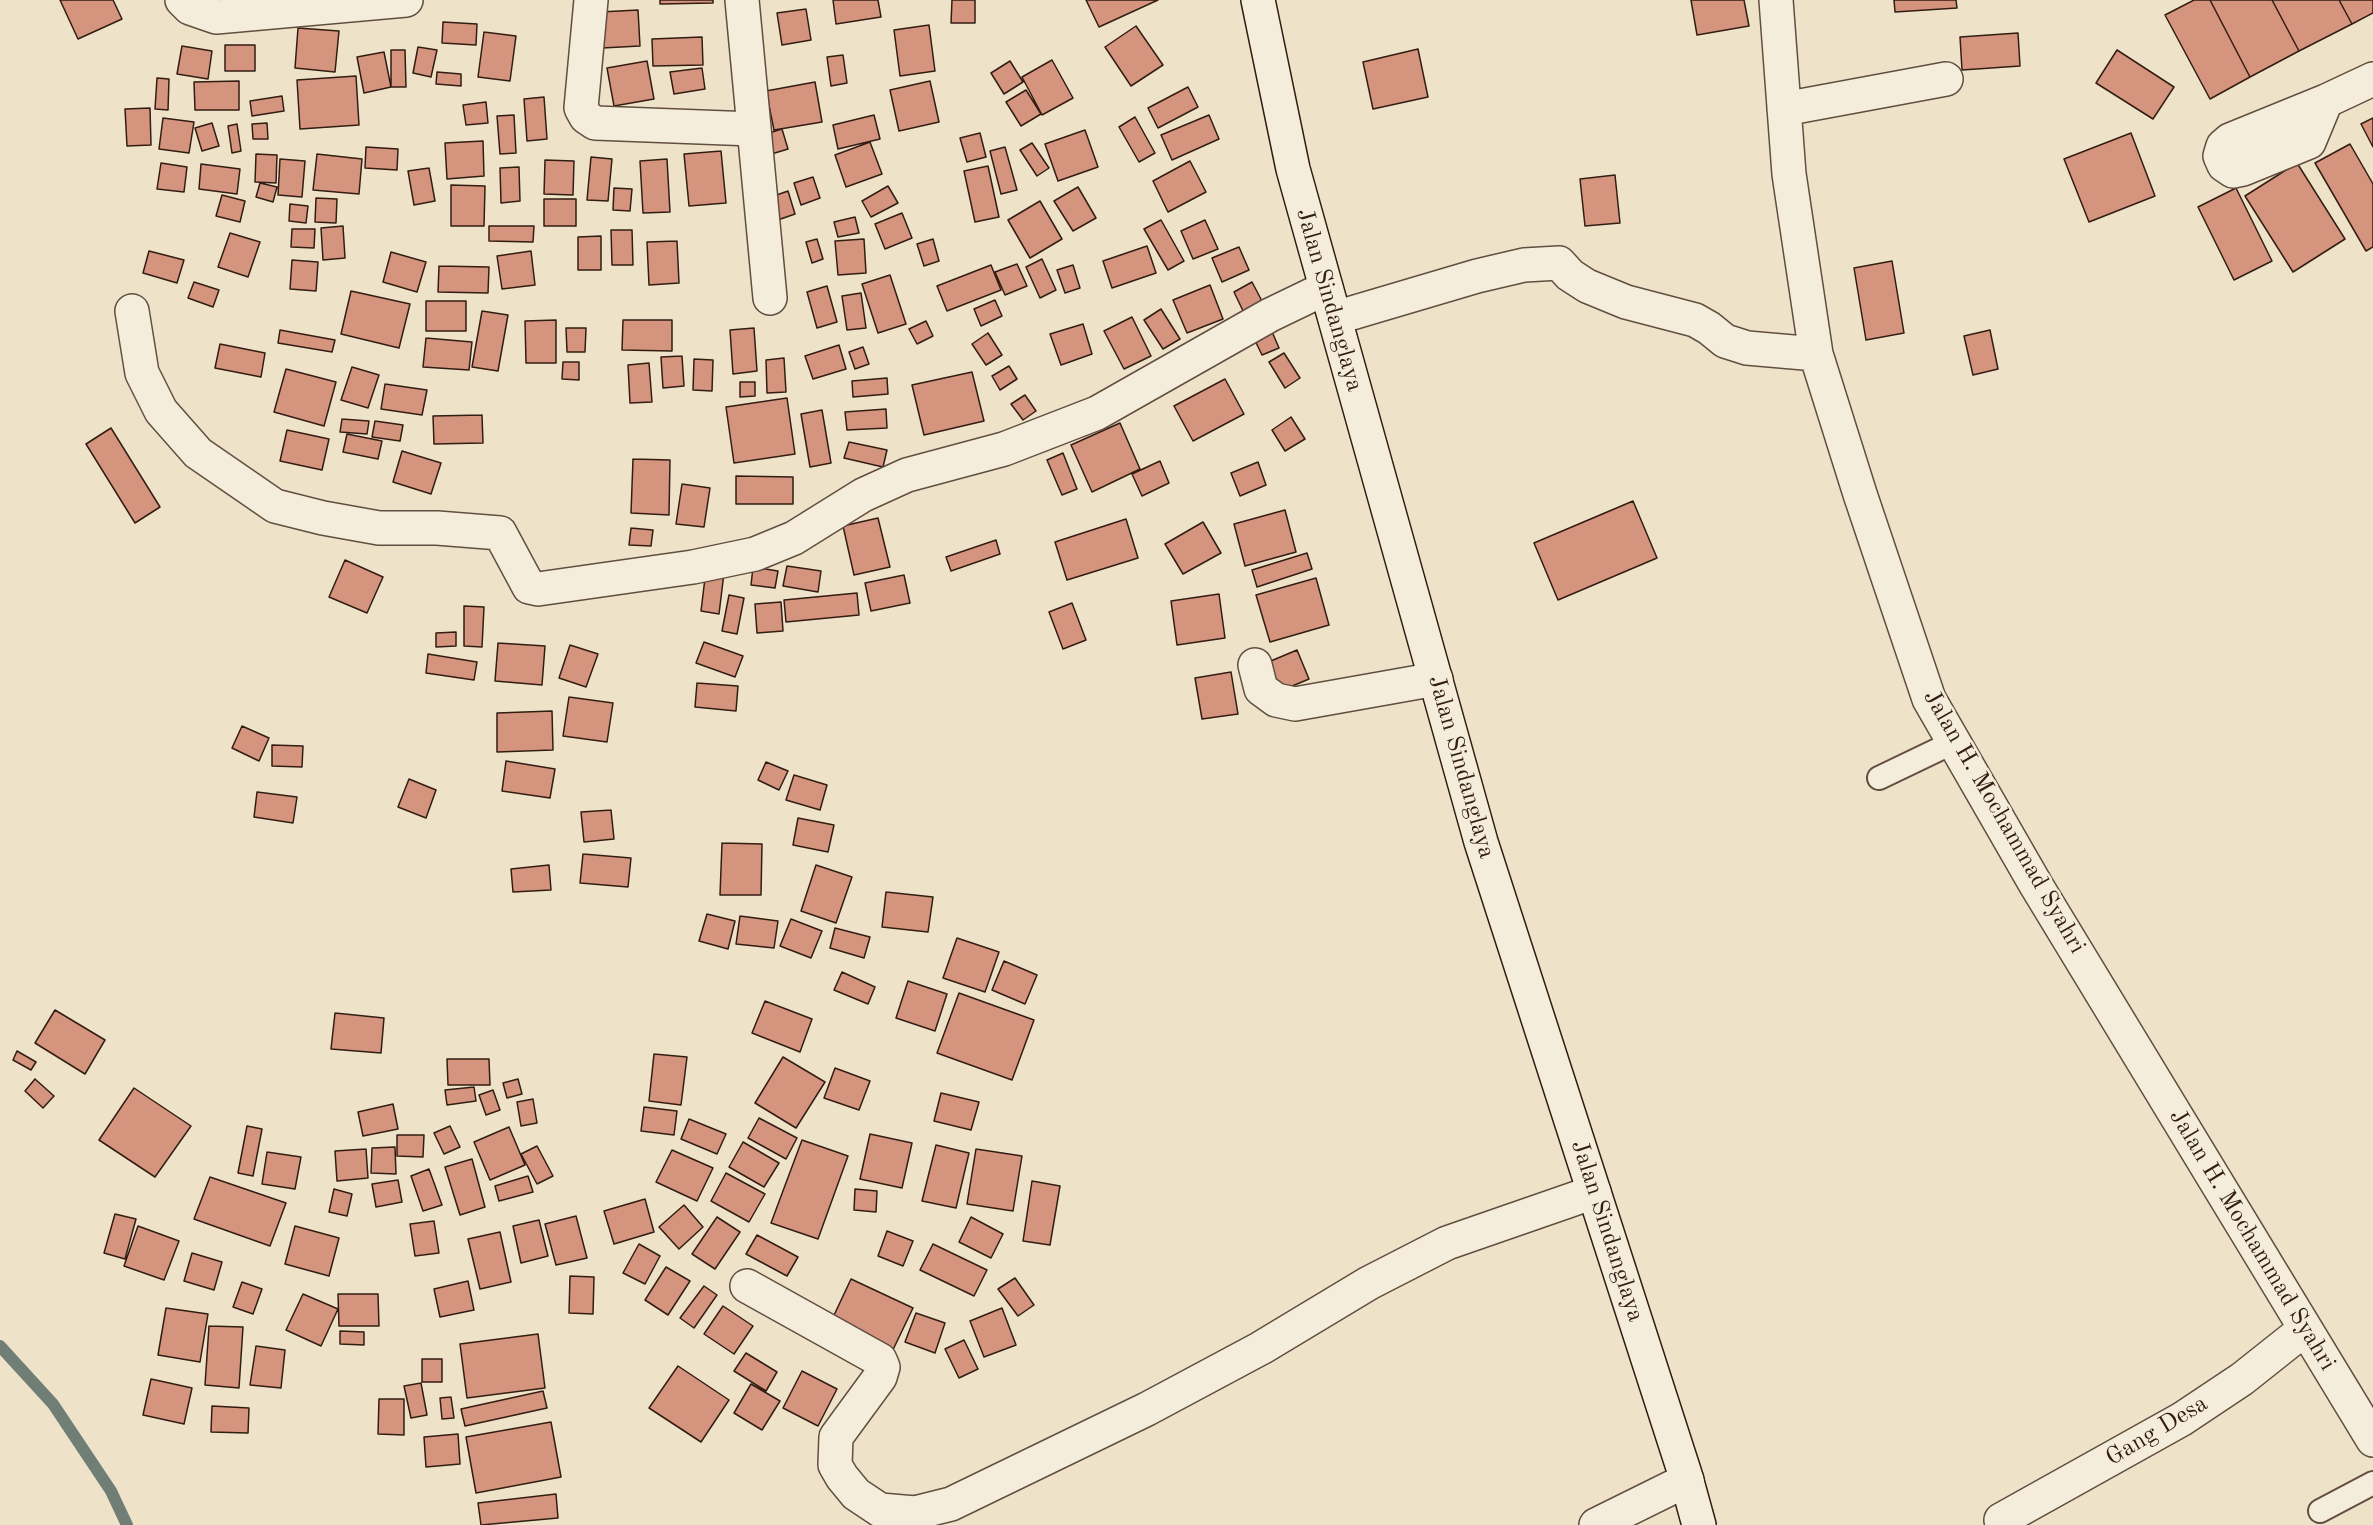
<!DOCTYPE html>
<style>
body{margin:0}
canvas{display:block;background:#eee3c9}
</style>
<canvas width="2373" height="1525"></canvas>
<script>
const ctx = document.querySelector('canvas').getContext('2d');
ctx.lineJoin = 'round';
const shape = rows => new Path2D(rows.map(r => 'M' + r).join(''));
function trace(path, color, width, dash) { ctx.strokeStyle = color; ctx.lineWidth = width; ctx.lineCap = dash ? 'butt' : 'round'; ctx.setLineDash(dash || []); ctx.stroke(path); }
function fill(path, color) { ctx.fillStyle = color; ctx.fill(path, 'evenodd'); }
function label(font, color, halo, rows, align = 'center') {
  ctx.font = font + ' "Old Standard TT",serif'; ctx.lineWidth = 5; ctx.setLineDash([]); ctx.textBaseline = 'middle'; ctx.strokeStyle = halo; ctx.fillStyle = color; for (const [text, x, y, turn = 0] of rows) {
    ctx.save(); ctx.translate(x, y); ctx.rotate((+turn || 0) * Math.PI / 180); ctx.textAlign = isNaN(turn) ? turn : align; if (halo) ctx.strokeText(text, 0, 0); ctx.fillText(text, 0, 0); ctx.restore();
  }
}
trace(shape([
 [0,1346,53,1404,111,1491,127,1525]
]), '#707e75', 12);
const building = shape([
 [60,0,113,0,122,19,78,39,60,0],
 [660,0,713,0,713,3,660,4,660,0],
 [833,0,878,0,881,17,836,24,833,0],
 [952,0,975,0,975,23,951,23,952,0],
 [1086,0,1158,0,1099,27,1086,0],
 [1691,0,1744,0,1749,26,1697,35,1691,0],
 [1894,0,1956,0,1957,8,1895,12,1894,0],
 [2194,0,2210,0,2250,77,2210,99,2165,15,2194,0],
 [2210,0,2272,0,2299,51,2250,77,2210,0],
 [2272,0,2339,0,2352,24,2299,51,2272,0],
 [2339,0,2373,0,2373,13,2352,24,2339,0],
 [806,9,811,40,782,45,777,13,806,9],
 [638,10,640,46,602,48,600,12,638,10],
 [443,22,477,24,476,45,442,43,443,22],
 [929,25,935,71,900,76,894,30,929,25],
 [1136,26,1163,65,1131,86,1105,47,1136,26],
 [298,28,339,31,335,72,295,68,298,28],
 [484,32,516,36,510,81,478,77,484,32],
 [2018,33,2020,66,1962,70,1960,37,2018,33],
 [702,37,703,65,653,66,652,39,702,37],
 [225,45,255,45,255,71,225,71,225,45],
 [182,46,212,51,208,79,177,74,182,46],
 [418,47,437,50,431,77,413,73,418,47],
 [1418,49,1428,97,1373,109,1363,62,1418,49],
 [391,50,405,50,406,87,391,87,391,50],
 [2117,50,2174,87,2153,119,2096,83,2117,50],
 [384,52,391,87,364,93,357,57,384,52],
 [843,55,847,83,831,86,827,57,843,55],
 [1052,60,1073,98,1042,115,1022,77,1052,60],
 [647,61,654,99,614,106,607,68,647,61],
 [1010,61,1023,82,1004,94,991,73,1010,61],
 [702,68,705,89,674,94,670,72,702,68],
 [437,72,461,74,461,86,436,84,437,72],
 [356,76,359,125,300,129,297,80,356,76],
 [157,78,169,79,168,110,155,109,157,78],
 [239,81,239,110,195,110,194,82,239,81],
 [930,81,939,122,899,131,890,90,930,81],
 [815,82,822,122,774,130,766,91,815,82],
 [1188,87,1198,107,1158,128,1148,108,1188,87],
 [1026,90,1041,114,1021,126,1006,102,1026,90],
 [282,96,284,111,252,116,250,101,282,96],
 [544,97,547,139,527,141,524,99,544,97],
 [486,102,488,123,466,125,463,105,486,102],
 [150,108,151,145,127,146,125,109,150,108],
 [514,115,516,153,500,154,497,116,514,115],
 [874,115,880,139,838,149,833,125,874,115],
 [1209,115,1219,139,1172,160,1161,135,1209,115],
 [1135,117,1155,153,1139,162,1119,127,1135,117],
 [163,118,194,122,189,153,159,149,163,118],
 [2373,118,2373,147,2361,124,2373,118],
 [212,123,219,146,202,151,195,128,212,123],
 [267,123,268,139,253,139,252,124,267,123],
 [237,124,241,151,232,153,228,126,237,124],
 [782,129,788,149,765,156,759,136,782,129],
 [1085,130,1098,167,1058,181,1045,144,1085,130],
 [980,133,986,157,967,162,960,138,980,133],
 [2131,133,2155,196,2089,222,2064,159,2131,133],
 [483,141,484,176,447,179,445,143,483,141],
 [870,142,882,174,846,187,835,155,870,142],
 [1032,143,1049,168,1037,176,1020,150,1032,143],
 [2350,144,2373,184,2373,247,2366,251,2315,163,2350,144],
 [366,147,398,149,397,170,365,168,366,147],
 [1005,147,1017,190,1001,194,990,151,1005,147],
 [721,151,726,203,689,206,684,154,721,151],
 [256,154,277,155,276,183,255,182,256,154],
 [317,154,362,159,359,194,313,190,317,154],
 [591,157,612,159,608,201,587,200,591,157],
 [280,159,305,161,302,197,278,195,280,159],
 [667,159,670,212,643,213,640,161,667,159],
 [545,160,574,161,573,195,544,194,545,160],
 [1190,161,1206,192,1168,212,1153,181,1190,161],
 [161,163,187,167,184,192,157,189,161,163],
 [2297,163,2345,239,2293,272,2245,196,2297,163],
 [201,164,240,169,237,194,199,189,201,164],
 [988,166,999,217,975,222,964,171,988,166],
 [519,167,520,201,501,203,500,168,519,167],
 [429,168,435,201,414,205,408,171,429,168],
 [1615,175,1620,223,1585,226,1580,179,1615,175],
 [813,177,820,198,801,205,794,183,813,177],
 [260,183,277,187,273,202,256,197,260,183],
 [451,185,485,186,484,226,451,226,451,185],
 [888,186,898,203,871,217,862,201,888,186],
 [1078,187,1096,218,1073,231,1054,201,1078,187],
 [614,188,632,189,630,211,613,210,614,188],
 [2236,188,2272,261,2234,280,2198,207,2236,188],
 [788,191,795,214,775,221,768,198,788,191],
 [222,195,245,201,240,222,216,216,222,195],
 [316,198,337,199,336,223,315,222,316,198],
 [544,199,576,199,576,226,544,226,544,199],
 [1040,201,1062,239,1030,258,1008,220,1040,201],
 [290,204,308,206,306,223,289,221,290,204],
 [902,213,912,238,885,249,875,224,902,213],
 [855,217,859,233,838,237,834,222,855,217],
 [1161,220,1184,261,1168,270,1144,229,1161,220],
 [1205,220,1218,249,1193,259,1181,231,1205,220],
 [343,226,345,258,323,260,321,228,343,226],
 [489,226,534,226,533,242,489,241,489,226],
 [292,229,315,229,314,248,291,247,292,229],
 [611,230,632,230,633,265,612,265,611,230],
 [230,233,260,242,248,277,218,267,230,233],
 [601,236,601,270,578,270,578,237,601,236],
 [817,239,823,259,812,263,806,242,817,239],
 [864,239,866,273,838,275,835,241,864,239],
 [933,239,939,261,924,266,917,244,933,239],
 [677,241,679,283,649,285,647,242,677,241],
 [1147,246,1156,273,1112,288,1103,261,1147,246],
 [1239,247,1249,270,1222,282,1212,258,1239,247],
 [149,251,184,260,177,283,143,273,149,251],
 [531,251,535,285,502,289,497,256,531,251],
 [391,252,426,262,417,292,383,282,391,252],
 [1042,259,1056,290,1040,298,1026,267,1042,259],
 [292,260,318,262,316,291,290,289,292,260],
 [1892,261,1904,333,1866,340,1854,268,1892,261],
 [1017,264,1027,286,1005,295,995,272,1017,264],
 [991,265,1001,290,947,311,937,286,991,265],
 [1073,265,1080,288,1065,293,1057,270,1073,265],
 [439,266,489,267,488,293,438,292,439,266],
 [890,275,906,324,878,333,862,284,890,275],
 [194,282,219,290,213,307,188,298,194,282],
 [1252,282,1263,303,1244,313,1234,292,1252,282],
 [1210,285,1223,319,1187,333,1173,300,1210,285],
 [827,286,837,322,817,328,807,292,827,286],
 [351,291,410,304,399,348,341,334,351,291],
 [861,293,866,328,847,330,842,296,861,293],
 [995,300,1002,316,981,326,974,309,995,300],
 [426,301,466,301,466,331,426,331,426,301],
 [1161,309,1180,339,1163,349,1144,320,1161,309],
 [482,311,508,315,498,371,472,367,482,311],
 [1132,317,1151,356,1124,369,1104,331,1132,317],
 [556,320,556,363,526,363,525,321,556,320],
 [623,320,672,320,672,351,622,350,623,320],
 [1267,320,1279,348,1262,355,1249,328,1267,320],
 [926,321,933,336,917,344,909,329,926,321],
 [1083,324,1092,354,1061,365,1050,334,1083,324],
 [566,328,586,328,585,352,567,352,566,328],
 [754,328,757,371,733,374,730,330,754,328],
 [280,330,335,340,332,352,278,343,280,330],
 [1990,330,1998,369,1973,375,1964,336,1990,330],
 [988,333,1002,355,986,365,972,344,988,333],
 [426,338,472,342,469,370,423,367,426,338],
 [220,344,265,353,261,377,215,368,220,344],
 [839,345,846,369,813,379,805,356,839,345],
 [863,347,869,364,855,369,849,352,863,347],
 [1284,353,1300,378,1285,388,1269,362,1284,353],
 [682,356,684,386,663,388,661,357,682,356],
 [784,358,786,392,767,393,766,360,784,358],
 [694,359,713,360,712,391,693,390,694,359],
 [563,362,579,362,579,380,562,379,563,362],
 [649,363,652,402,630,403,628,365,649,363],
 [1009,366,1017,379,1000,390,992,376,1009,366],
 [352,367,379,375,368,408,341,400,352,367],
 [286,369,336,382,324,426,274,412,286,369],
 [972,372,984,421,924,435,912,385,972,372],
 [887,378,888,394,853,397,852,381,887,378],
 [1225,379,1244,414,1193,441,1174,406,1225,379],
 [740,382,755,382,755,396,740,397,740,382],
 [385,384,427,390,422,415,381,409,385,384],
 [1025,395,1036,411,1023,420,1011,404,1025,395],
 [787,398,795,454,734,463,726,407,787,398],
 [886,409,887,428,847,430,845,412,886,409],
 [822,410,831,463,810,467,801,414,822,410],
 [482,415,483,443,434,444,433,416,482,415],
 [1291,417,1305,439,1285,451,1272,430,1291,417],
 [342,419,369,421,367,434,340,432,342,419],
 [375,421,403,425,400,441,372,437,375,421],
 [1120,423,1140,469,1092,492,1071,445,1120,423],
 [111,428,160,507,135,523,86,444,111,428],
 [287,430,329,439,322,470,280,461,287,430],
 [347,434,382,441,378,459,343,452,347,434],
 [849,442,887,450,883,467,844,458,849,442],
 [402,451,441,463,431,494,393,482,402,451],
 [1063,453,1077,489,1062,495,1047,460,1063,453],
 [633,459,670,460,669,515,631,513,633,459],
 [1160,461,1169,483,1142,496,1132,474,1160,461],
 [1258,462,1266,485,1240,496,1231,473,1258,462],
 [736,476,793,477,793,504,736,504,736,476],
 [682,484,710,488,704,527,676,524,682,484],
 [1633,501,1657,558,1558,600,1534,543,1633,501],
 [1285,510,1296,552,1245,566,1234,524,1285,510],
 [878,518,890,567,854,575,843,526,878,518],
 [1126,519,1138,558,1067,580,1055,542,1126,519],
 [1203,522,1221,553,1183,574,1165,544,1203,522],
 [631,528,653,530,651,546,629,545,631,528],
 [996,540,1000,554,951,571,946,557,996,540],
 [1307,553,1312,569,1257,587,1252,570,1307,553],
 [345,560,383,577,367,613,329,597,345,560],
 [787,566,821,571,818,592,783,586,787,566],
 [753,567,778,571,775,588,751,585,753,567],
 [706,570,724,573,719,614,701,611,706,570],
 [904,575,910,603,871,611,865,583,904,575],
 [1316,578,1329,625,1270,642,1256,595,1316,578],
 [857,593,859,615,786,622,784,600,857,593],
 [1219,594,1225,638,1177,645,1171,601,1219,594],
 [729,595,744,598,737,634,722,631,729,595],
 [781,602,783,631,757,633,755,604,781,602],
 [1072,603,1086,640,1063,649,1049,612,1072,603],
 [464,606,484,607,482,647,464,646,464,606],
 [456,632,456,646,436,647,436,633,456,632],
 [704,642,743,656,735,677,696,663,704,642],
 [498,643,545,646,542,685,495,681,498,643],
 [570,645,598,654,586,687,559,678,570,645],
 [1297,650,1309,679,1278,692,1266,663,1297,650],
 [428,654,477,662,474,680,426,673,428,654],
 [1231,672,1238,714,1202,719,1195,678,1231,672],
 [697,683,738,686,736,711,695,707,697,683],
 [569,697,613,703,607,742,563,736,569,697],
 [552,711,553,750,497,752,497,713,552,711],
 [242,726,269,738,259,761,232,748,242,726],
 [272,745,303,746,302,767,272,766,272,745],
 [506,761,555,769,550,798,502,791,506,761],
 [766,762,788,771,779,790,758,780,766,762],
 [794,775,827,785,820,810,786,800,794,775],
 [409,779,436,790,426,818,398,807,409,779],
 [257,792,297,797,293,823,254,817,257,792],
 [611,810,614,839,584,842,581,812,611,810],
 [798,818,834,825,828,852,793,845,798,818],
 [722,843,762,844,761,895,720,895,722,843],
 [583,854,631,858,628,887,580,883,583,854],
 [549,865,551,890,513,892,511,869,549,865],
 [816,865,852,877,836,923,801,911,816,865],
 [886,892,933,897,928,932,882,927,886,892],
 [707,914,735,921,728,949,699,941,707,914],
 [740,916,778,921,774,948,736,944,740,916],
 [791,919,822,931,811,958,780,946,791,919],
 [835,928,870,937,864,958,830,948,835,928],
 [957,938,999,952,985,992,943,978,957,938],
 [1004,961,1037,975,1025,1004,992,990,1004,961],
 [842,972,875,987,868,1004,834,990,842,972],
 [908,981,947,994,935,1031,896,1018,908,981],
 [959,993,1034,1020,1012,1080,937,1053,959,993],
 [765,1001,812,1019,800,1052,752,1033,765,1001],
 [55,1010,105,1040,85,1074,35,1043,55,1010],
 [335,1013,384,1018,381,1053,331,1049,335,1013],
 [17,1051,36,1062,31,1070,13,1060,17,1051],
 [654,1054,687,1057,681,1105,649,1101,654,1054],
 [783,1057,825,1082,796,1128,755,1103,783,1057],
 [447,1059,489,1059,490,1085,448,1085,447,1059],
 [835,1068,870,1081,859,1110,824,1098,835,1068],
 [35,1079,54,1096,43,1108,25,1091,35,1079],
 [518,1079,522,1094,507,1098,503,1083,518,1079],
 [474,1087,476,1101,447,1105,445,1090,474,1087],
 [134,1088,191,1126,155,1177,99,1140,134,1088],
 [493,1090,500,1110,486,1115,479,1095,493,1090],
 [941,1093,979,1102,971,1130,934,1121,941,1093],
 [533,1099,537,1123,521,1126,517,1102,533,1099],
 [393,1104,398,1129,363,1136,358,1112,393,1104],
 [644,1107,677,1111,674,1135,641,1131,644,1107],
 [759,1118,797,1138,786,1159,748,1138,759,1118],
 [689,1119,726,1134,717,1154,681,1139,689,1119],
 [247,1126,262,1129,253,1176,238,1173,247,1126],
 [450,1126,460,1147,444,1154,434,1133,450,1126],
 [509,1127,525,1165,490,1180,474,1142,509,1127],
 [870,1134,912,1143,902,1188,860,1179,870,1134],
 [397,1135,424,1135,423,1157,397,1156,397,1135],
 [802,1140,848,1156,818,1239,771,1223,802,1140],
 [743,1142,779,1163,764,1187,729,1167,743,1142],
 [936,1145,969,1153,956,1208,922,1201,936,1145],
 [537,1146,553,1176,537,1184,521,1154,537,1146],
 [395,1147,396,1174,371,1173,372,1148,395,1147],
 [366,1149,368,1178,337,1181,335,1151,366,1149],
 [976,1149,1022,1156,1013,1211,967,1204,976,1149],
 [672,1150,713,1168,697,1201,656,1182,672,1150],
 [267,1152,301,1157,295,1189,262,1184,267,1152],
 [472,1159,485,1207,460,1215,445,1167,472,1159],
 [429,1169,442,1205,423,1211,411,1176,429,1169],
 [726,1173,765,1194,749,1222,711,1201,726,1173],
 [528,1176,533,1192,499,1201,495,1186,528,1176],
 [210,1177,286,1203,270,1246,194,1219,210,1177],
 [398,1180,402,1202,376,1207,372,1184,398,1180],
 [1032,1181,1060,1186,1050,1245,1023,1241,1032,1181],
 [334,1189,352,1194,347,1216,329,1212,334,1189],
 [855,1189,877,1191,876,1212,854,1210,855,1189],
 [645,1199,654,1232,614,1244,604,1211,645,1199],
 [684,1205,703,1227,679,1249,659,1227,684,1205],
 [115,1214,136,1219,125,1259,104,1253,115,1214],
 [576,1216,587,1258,556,1265,545,1224,576,1216],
 [717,1217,740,1232,715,1269,692,1254,717,1217],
 [971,1217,1003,1234,991,1258,959,1242,971,1217],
 [539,1220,548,1256,521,1263,513,1226,539,1220],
 [434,1221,439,1253,415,1256,410,1224,434,1221],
 [138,1226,179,1241,164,1280,124,1266,138,1226],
 [295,1226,339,1238,329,1276,285,1264,295,1226],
 [887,1231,913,1241,903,1266,878,1256,887,1231],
 [500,1232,511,1282,480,1289,468,1239,500,1232],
 [757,1235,798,1257,787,1276,746,1254,757,1235],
 [639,1244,660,1256,645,1284,623,1273,639,1244],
 [933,1244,987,1270,974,1296,920,1270,933,1244],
 [192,1253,222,1262,214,1290,184,1281,192,1253],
 [666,1267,690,1281,668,1315,645,1300,666,1267],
 [570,1276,594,1277,593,1314,569,1313,570,1276],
 [1015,1278,1034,1305,1018,1316,998,1289,1015,1278],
 [851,1279,913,1308,890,1356,828,1328,851,1279],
 [468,1281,474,1310,440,1317,434,1289,468,1281],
 [242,1282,262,1289,253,1314,233,1307,242,1282],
 [704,1286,717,1295,694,1328,680,1318,704,1286],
 [303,1294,338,1309,321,1346,286,1330,303,1294],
 [338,1294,378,1294,379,1326,339,1326,338,1294],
 [723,1306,753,1326,734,1354,704,1334,723,1306],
 [166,1308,208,1314,200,1362,158,1355,166,1308],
 [1002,1308,1016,1345,984,1357,970,1321,1002,1308],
 [916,1313,945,1323,935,1353,905,1342,916,1313],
 [209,1326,243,1327,239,1388,205,1385,209,1326],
 [340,1331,364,1332,364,1345,340,1344,340,1331],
 [538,1334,545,1388,467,1398,460,1344,538,1334],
 [964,1340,978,1369,959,1378,945,1349,964,1340],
 [256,1346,285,1350,281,1388,250,1385,256,1346],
 [746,1353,777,1372,766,1391,734,1371,746,1353],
 [422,1359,442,1359,442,1382,422,1382,422,1359],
 [678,1366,729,1400,701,1442,649,1408,678,1366],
 [802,1371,837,1389,818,1426,783,1408,802,1371],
 [151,1379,192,1388,184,1424,143,1415,151,1379],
 [421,1383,427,1415,411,1418,404,1386,421,1383],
 [751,1384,780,1401,762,1430,734,1413,751,1384],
 [543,1391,547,1408,465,1426,461,1409,543,1391],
 [451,1397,454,1418,442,1419,440,1398,451,1397],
 [379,1399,404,1399,404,1435,378,1434,379,1399],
 [212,1406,249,1408,248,1433,211,1432,212,1406],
 [551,1422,561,1477,476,1493,466,1437,551,1422],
 [458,1434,460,1464,426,1467,424,1437,458,1434],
 [556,1494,558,1518,481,1525,478,1503,556,1494]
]);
fill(building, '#d4947e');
trace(building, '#331d13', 1.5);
const lane = shape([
 [1879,778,1954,742],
 [2320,1511,2373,1483]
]);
const street = shape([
 [182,0,190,8,216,17,406,0],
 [591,0,581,108,586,117,595,123,753,129],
 [742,0,770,298],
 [1776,0,1789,174,1816,354,1860,494,1929,699,2036,885,2373,1440],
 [2326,101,2309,142,2243,169,2233,171,2224,165,2220,156,2223,146,2230,140,2326,101],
 [2326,101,2373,79],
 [1784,109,1946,79],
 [132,311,142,373,161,411,198,453,275,506,323,518,379,528,437,528,500,533,529,587,538,589,693,567,755,554,794,538,863,495,907,475,1004,449,1097,413,1270,315,1326,288],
 [1335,318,1477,276,1524,265,1559,263,1570,275,1587,286,1626,302,1695,320,1709,328,1725,341,1747,348,1816,354],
 [1255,665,1261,689,1276,700,1295,704,1436,679],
 [747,1286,880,1360,883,1367,880,1377,836,1437,835,1465,842,1477,856,1494,880,1510,915,1513,951,1504,1147,1409,1261,1348,1369,1283,1447,1243,1594,1192],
 [2001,1520,2182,1419,2242,1379,2305,1329],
 [1596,1525,1687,1480]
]);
const secondary = shape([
 [1258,0,1293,169,1481,842,1685,1474,1699,1525]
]);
trace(lane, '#624e40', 26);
trace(street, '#624e40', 36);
trace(secondary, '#331d13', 36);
trace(lane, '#f4eddc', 22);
trace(street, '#f4eddc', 33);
trace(secondary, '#f4eddc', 33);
label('24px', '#331d13', '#f4eddc', [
 ["Jalan Sindanglaya",1329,300,74],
 ["Jalan Sindanglaya",1461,767,74],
 ["Jalan H. Mochammad Syahri",2004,822,60],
 ["Jalan Sindanglaya",1607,1231,72],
 ["Jalan H. Mochammad Syahri",2252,1240,59],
 ["Gang Desa",2157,1431,-31]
]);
</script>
